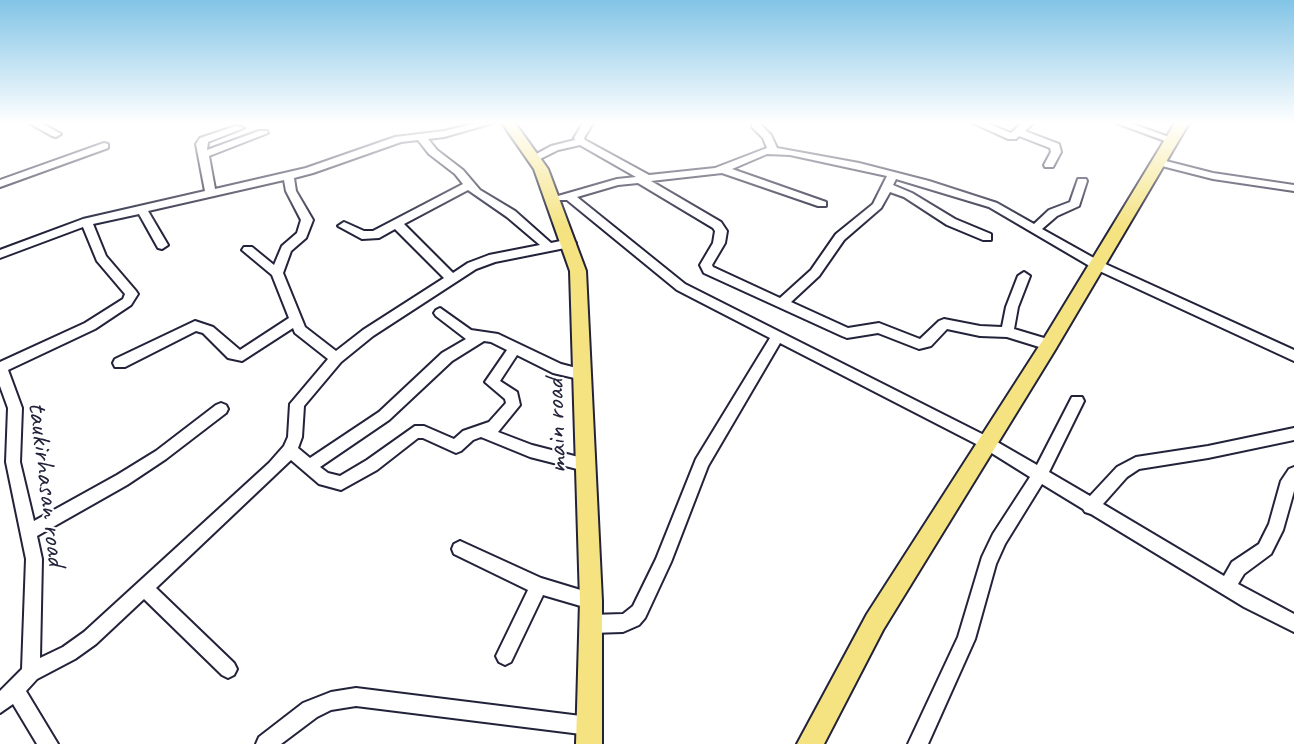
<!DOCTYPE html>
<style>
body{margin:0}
canvas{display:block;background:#fff}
</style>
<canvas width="1294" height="744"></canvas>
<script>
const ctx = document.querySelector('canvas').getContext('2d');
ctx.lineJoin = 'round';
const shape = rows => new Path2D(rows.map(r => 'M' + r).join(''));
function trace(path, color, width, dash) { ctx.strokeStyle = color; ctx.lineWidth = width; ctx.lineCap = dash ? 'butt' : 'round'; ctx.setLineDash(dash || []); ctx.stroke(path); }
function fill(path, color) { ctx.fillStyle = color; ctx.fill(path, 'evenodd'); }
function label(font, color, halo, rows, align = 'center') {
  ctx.font = font + ' Caveat,sans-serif'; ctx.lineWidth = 4.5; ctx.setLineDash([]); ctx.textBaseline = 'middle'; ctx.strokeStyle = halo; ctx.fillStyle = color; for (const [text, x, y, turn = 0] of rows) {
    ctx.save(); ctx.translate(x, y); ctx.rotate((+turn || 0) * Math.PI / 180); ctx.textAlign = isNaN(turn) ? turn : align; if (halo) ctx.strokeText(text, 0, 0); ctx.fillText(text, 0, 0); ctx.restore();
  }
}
const minor = shape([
 [29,123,41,123,61,134,56,137,52,136,29,123],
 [477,123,493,123,444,137,428,139,437,150,463,170,480,190,515,211,551,243,570,239,576,243,570,247,495,262,476,269,373,336,341,362,304,406,302,437,298,448,310,458,379,412,442,353,466,339,436,316,434,313,436,310,440,308,471,330,498,334,561,364,588,371,590,375,588,379,583,380,553,373,517,355,500,381,517,392,520,405,498,432,532,445,590,460,592,465,590,470,585,471,530,457,481,437,473,440,461,451,456,453,423,438,418,438,377,470,341,490,319,484,291,460,156,588,234,663,237,669,234,675,228,678,222,675,144,599,96,644,75,659,37,679,26,691,58,744,37,744,13,704,0,713,0,691,22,669,26,559,6,462,8,408,0,386,0,362,85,323,123,299,125,294,97,261,83,227,0,258,0,250,83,219,205,191,196,144,200,138,236,126,244,128,208,142,207,150,259,131,267,131,268,133,209,156,215,189,306,168,395,137,444,131,477,123],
 [418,140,429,154,455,174,463,184,373,231,364,231,344,222,338,226,362,239,379,238,395,229,444,278,363,330,336,351,305,327,283,273,291,251,306,238,313,220,296,191,294,178,313,173,401,142,418,140],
 [284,180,286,191,301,220,297,233,282,246,274,265,252,247,244,247,242,250,272,275,289,318,240,350,213,327,195,321,115,359,113,363,115,367,125,367,196,331,203,333,228,358,242,361,293,328,295,333,328,359,290,404,288,437,284,446,269,463,84,632,63,647,40,658,42,559,37,536,127,485,166,459,226,413,228,409,226,405,221,403,216,405,156,451,117,475,34,521,20,462,22,408,8,370,95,329,131,305,136,297,138,294,136,291,106,256,93,224,139,214,158,248,162,249,168,245,148,211,284,180],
 [468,190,507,217,540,245,489,255,468,263,453,273,404,224,468,190],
 [484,341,491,342,507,350,485,382,505,399,506,403,489,422,463,431,454,439,424,426,415,426,367,460,340,476,328,473,320,467,389,420,452,361,484,341],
 [583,123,593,123,584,138,585,140,649,175,715,168,767,148,763,138,752,127,752,123,762,123,762,126,771,135,777,148,859,163,929,181,997,203,1034,224,1049,210,1070,202,1078,179,1086,179,1087,181,1079,206,1057,216,1042,229,1101,262,1294,350,1294,361,1093,268,989,207,896,179,893,185,912,193,955,219,991,234,991,240,983,240,947,225,904,197,890,192,881,208,844,240,819,276,791,302,848,328,879,323,920,339,939,321,944,319,980,326,1002,327,1006,307,1018,276,1024,272,1030,276,1018,307,1014,329,1054,341,1056,345,1054,349,1049,350,1007,337,980,336,947,329,931,346,919,349,878,333,847,338,842,336,704,273,700,265,713,243,715,231,713,228,638,183,618,185,577,197,685,284,992,439,1037,465,1072,397,1082,397,1084,401,1049,472,1090,496,1117,467,1136,457,1208,446,1294,428,1294,440,1208,458,1139,469,1127,477,1103,504,1224,576,1232,562,1259,544,1269,524,1281,481,1289,469,1294,467,1294,491,1283,530,1271,554,1244,574,1238,584,1294,614,1294,632,1244,607,1091,514,1085,512,1083,509,1042,484,1005,544,996,564,975,639,928,744,908,744,958,637,982,557,993,534,1030,477,982,447,780,343,708,466,671,562,645,618,639,625,623,632,591,633,585,630,582,624,585,618,591,615,623,614,633,606,656,559,696,459,770,338,677,290,567,200,558,200,558,196,617,179,636,177,580,145,558,150,538,160,534,161,529,158,551,146,575,140,574,138,583,123],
 [767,154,790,155,887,176,873,204,836,234,811,270,780,298,713,267,712,265,725,243,727,231,721,222,651,181,722,173,818,206,826,206,826,202,732,169,767,154],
 [973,123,986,123,1011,133,1022,123,1033,123,1025,131,1059,144,1061,152,1053,167,1045,167,1044,165,1051,152,1050,148,1019,136,1016,139,1008,139,973,123],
 [1116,123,1130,123,1177,140,1172,143,1168,142,1116,123],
 [104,143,108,144,108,148,0,187,0,180,104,143],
 [1158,159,1213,173,1294,185,1294,191,1213,179,1154,164,1154,160,1158,159],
 [460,541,541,578,597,595,599,601,597,607,591,609,543,595,511,662,505,665,499,662,496,656,528,590,454,554,452,549,454,544,460,541],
 [356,688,589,717,596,719,598,726,596,733,589,735,356,706,331,710,317,717,281,744,256,744,259,737,303,703,331,692,356,688]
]);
const major = shape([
 [502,123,515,123,548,169,586,271,602,601,602,744,576,744,580,601,570,271,534,169,502,123],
 [1175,123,1189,123,1055,350,883,630,824,744,797,744,867,614,1043,340,1175,123]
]);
trace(minor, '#22223b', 4);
trace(major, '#22223b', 4);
fill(minor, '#fff');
fill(major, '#f5e382');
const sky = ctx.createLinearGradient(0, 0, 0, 227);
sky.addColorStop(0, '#82c4e6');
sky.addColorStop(0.54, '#fff');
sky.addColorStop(1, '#ffffff00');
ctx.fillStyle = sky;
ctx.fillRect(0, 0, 1294, 227);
label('28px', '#22223b', '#fff', [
 ["main road",557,426,-92],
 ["taukirhasan road",46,484,83]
]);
</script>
